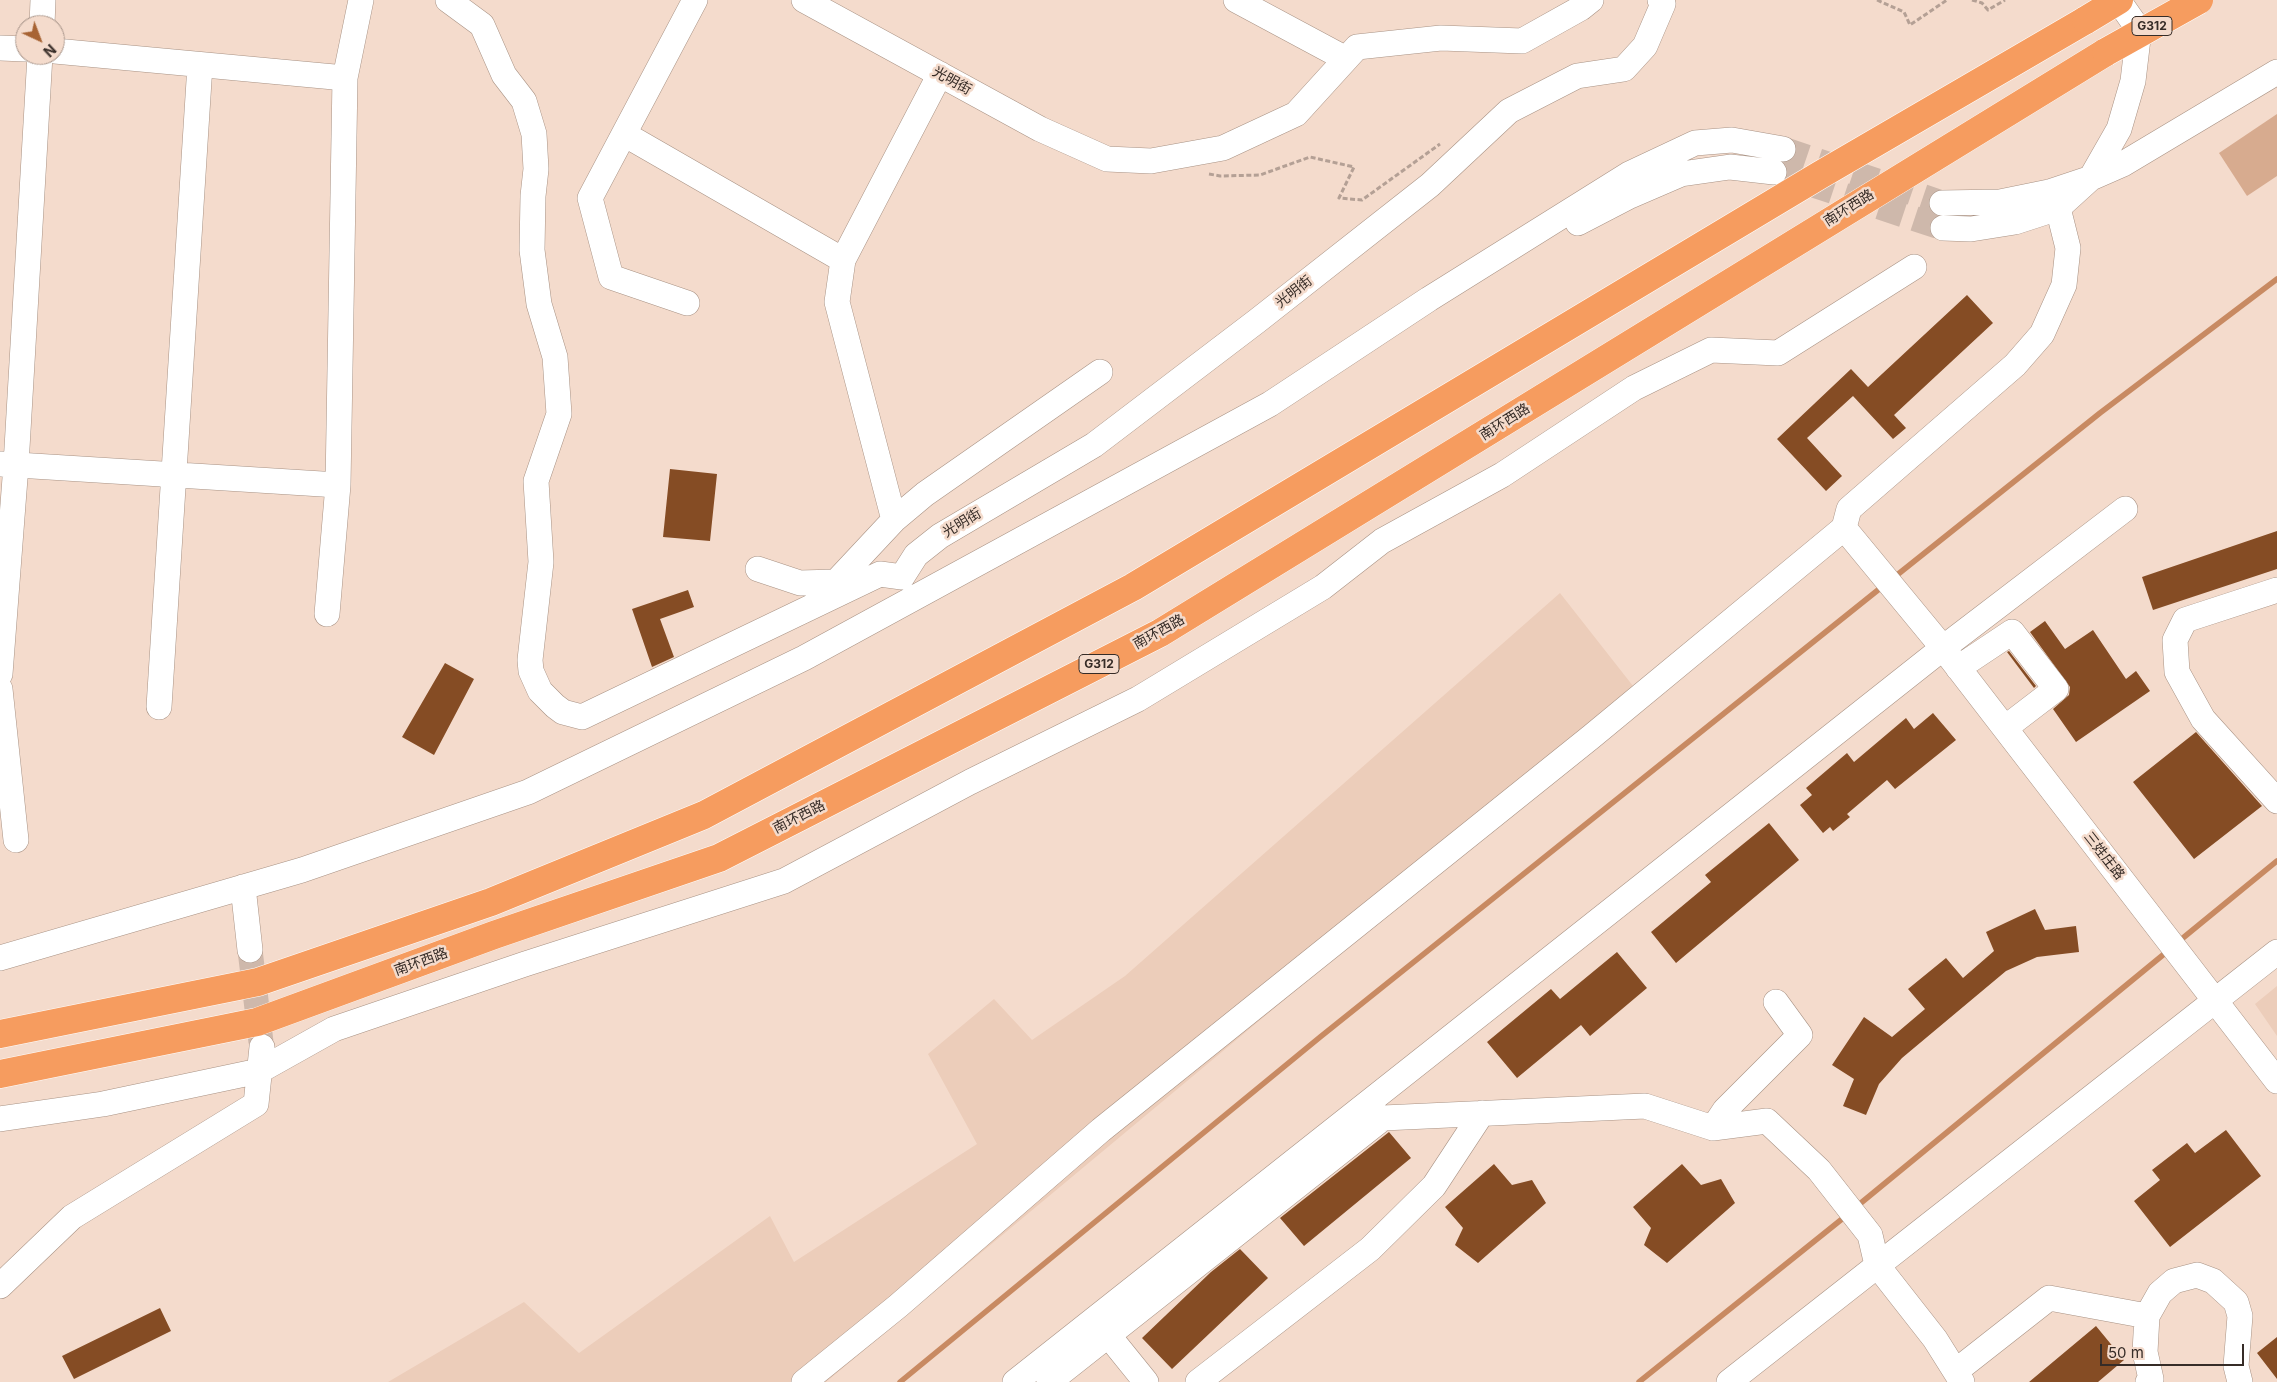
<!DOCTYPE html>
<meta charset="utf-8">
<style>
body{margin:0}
#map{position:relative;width:2277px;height:1382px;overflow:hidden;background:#f4dbcc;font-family:Inter,sans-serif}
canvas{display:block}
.north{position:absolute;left:15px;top:15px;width:50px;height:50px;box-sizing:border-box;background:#f4dbcc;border:1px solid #a8958a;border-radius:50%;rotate:137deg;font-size:14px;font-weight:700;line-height:20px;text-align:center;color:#362c27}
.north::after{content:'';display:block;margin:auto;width:18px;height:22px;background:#a76333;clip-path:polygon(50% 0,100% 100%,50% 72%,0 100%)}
.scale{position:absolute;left:2100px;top:1344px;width:144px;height:22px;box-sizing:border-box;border:2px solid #362c27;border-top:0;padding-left:6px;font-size:15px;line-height:18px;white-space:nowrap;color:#362c27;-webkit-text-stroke:4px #f4dbcc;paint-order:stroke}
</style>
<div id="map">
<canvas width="2277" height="1382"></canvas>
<div class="north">N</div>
<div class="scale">50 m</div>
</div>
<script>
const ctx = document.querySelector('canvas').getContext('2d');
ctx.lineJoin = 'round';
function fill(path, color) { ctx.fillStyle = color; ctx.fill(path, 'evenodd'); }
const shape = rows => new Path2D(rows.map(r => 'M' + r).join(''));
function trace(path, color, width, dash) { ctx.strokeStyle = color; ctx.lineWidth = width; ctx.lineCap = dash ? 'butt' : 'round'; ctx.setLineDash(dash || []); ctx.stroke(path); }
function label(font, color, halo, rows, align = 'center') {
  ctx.font = font + ' Inter,"Noto Sans SC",sans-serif'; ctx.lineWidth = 5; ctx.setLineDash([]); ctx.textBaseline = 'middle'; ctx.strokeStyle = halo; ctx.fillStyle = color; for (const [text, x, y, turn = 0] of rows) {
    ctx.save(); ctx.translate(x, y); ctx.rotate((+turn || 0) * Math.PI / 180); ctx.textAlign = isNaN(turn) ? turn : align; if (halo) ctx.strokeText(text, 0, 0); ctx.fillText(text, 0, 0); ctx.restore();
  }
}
fill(shape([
 [1560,593,1644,700,826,1382,388,1382,524,1302,579,1353,770,1216,794,1262,977,1144,928,1054,994,999,1032,1040,1125,976],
 [2277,986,2277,1036,2255,1004]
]), '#eccdba');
fill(shape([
 [2277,114,2277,176,2247,196,2219,153]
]), '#d7ab8f');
trace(shape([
 [1892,579,2100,413,2277,279],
 [2178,942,2277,861],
 [1856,1207,2169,950],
 [900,1382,1320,1037,1883,586],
 [1639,1382,1847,1215]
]), '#c88a62', 5.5);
fill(shape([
 [1967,295,1993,323,1894,415,1906,428,1893,439,1853,396,1807,438,1842,476,1826,491,1777,439,1851,369,1868,387],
 [670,469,717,474,710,541,663,537],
 [2277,531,2277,569,2153,610,2142,577],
 [688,590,694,607,660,619,674,657,652,667,632,609],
 [2045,621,2065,649,2093,630,2126,679,2136,671,2150,691,2076,742,2053,709,2069,695,2070,687,2030,632],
 [2009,651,2036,686,2034,688,2007,652],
 [445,663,474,679,434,755,402,737],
 [1933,713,1956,740,1895,789,1887,780,1847,814,1850,817,1833,831,1830,827,1823,833,1800,805,1812,795,1806,788,1847,753,1854,762,1906,718,1914,729],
 [2196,732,2262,806,2194,859,2133,782],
 [1769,823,1799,860,1676,963,1651,932,1711,882,1705,875],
 [2035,909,2045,930,2076,926,2079,952,2037,957,2006,971,1902,1058,1879,1084,1866,1115,1843,1106,1854,1079,1832,1065,1864,1017,1892,1037,1925,1009,1908,989,1946,958,1963,978,1994,951,1986,932],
 [1617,952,1647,988,1590,1036,1581,1025,1517,1078,1487,1042,1551,989,1560,999],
 [2226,1130,2261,1176,2170,1247,2134,1201,2160,1180,2152,1170,2187,1143,2195,1153],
 [1389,1132,1411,1158,1304,1246,1280,1218],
 [1494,1164,1512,1185,1532,1180,1546,1203,1478,1263,1455,1245,1463,1228,1445,1207],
 [1682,1164,1701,1185,1721,1179,1735,1203,1667,1263,1644,1245,1651,1228,1633,1207],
 [1240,1249,1268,1278,1172,1369,1142,1338,1211,1272],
 [160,1308,171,1331,74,1379,62,1356],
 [2096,1326,2124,1360,2098,1382,2029,1382],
 [2277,1337,2277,1379,2257,1353]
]), '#854c24');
trace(shape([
 [1783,149,1942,203],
 [1774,172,1943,228],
 [250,950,261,1042]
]), '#ceb8ab', 25, [25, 12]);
const minor = shape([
 [448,0,482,25,504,75,524,101,534,134,536,169,533,196,532,250,539,304,555,357,559,414,536,481,541,562,530,660,531,671,540,691,555,706,563,712,582,717,880,574,902,577],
 [804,0,1040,129,1107,159,1151,161,1223,148,1296,114,1357,47,1441,38,1522,41,1581,8,1591,0],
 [1236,0,1346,59],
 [42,25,43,0],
 [0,48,25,49],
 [55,51,345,78,361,0],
 [624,134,843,260],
 [2049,192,2058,208,2068,248,2064,285,2042,334,2015,365,1849,509,1844,528,1943,648,2277,1081],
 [1942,203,2000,202,2049,192,2091,178,2123,164,2277,72],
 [1578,223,1630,196,1681,174,1730,167,1774,172],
 [1943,228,1971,229,2015,222,2058,208,2091,178,2119,129,2133,81,2139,30,2118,0],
 [687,303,611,277,590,198,695,0],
 [1,464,338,485],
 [894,520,837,302,843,260,940,74],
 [758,569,800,583,836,582],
 [902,577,916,555,940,536,1094,445,1257,321,1430,185,1509,111,1577,76,1624,69,1645,46,1663,4,1660,0],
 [2277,590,2185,620,2175,640,2177,672,2203,719,2277,801],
 [840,593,836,582,894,520,925,494,1100,372],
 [327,614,338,485,345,78],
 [1958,668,2012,632,2056,689,2005,728],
 [0,674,16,465,40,55],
 [0,689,16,840],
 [159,707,200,65],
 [243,887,250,950],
 [0,958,302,870,528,792,804,658,1270,404,1429,299,1629,174,1695,143,1732,140,1783,149],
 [0,1119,103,1104,259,1071,334,1029,525,964,784,881,970,782,1138,699,1323,587,1382,541,1502,475,1634,388,1711,350,1778,353,1914,267],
 [1713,1128,1725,1110,1800,1035,1776,1002],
 [0,1286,72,1217,256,1104,262,1047],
 [2147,1316,2160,1293,2174,1281,2197,1275,2213,1281,2236,1302,2240,1316,2236,1366,2240,1382],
 [1108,1335,1146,1382],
 [1956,1371,2049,1298,2147,1316,2145,1352,2151,1379,2148,1382],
 [804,1382,898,1306,1101,1130,1591,737,1844,528],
 [1015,1382,1943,648,2125,509],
 [1049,1382,1383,1118,1645,1106,1713,1128,1767,1121,1819,1170,1870,1235,1877,1265,1935,1339,1962,1382],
 [1198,1382,1370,1249,1434,1186,1482,1113],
 [1729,1382,2277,952]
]);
const highway = shape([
 [0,1034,258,982,491,902,704,815,1133,587,1820,175,2086,20],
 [0,1074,257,1022,494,935,719,858,1160,633,2106,52]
]);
trace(minor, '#a89284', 26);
trace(highway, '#fff', 29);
trace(shape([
 [1877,0,1904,12,1910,25,1947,0],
 [1972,0,1982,3,1988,10,2005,0],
 [1209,174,1220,176,1260,175,1310,157,1354,167,1339,198,1362,200,1440,144]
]), '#b4a095', 3, [5, 2.5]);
trace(minor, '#fff', 25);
trace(highway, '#f69c5f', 28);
const highwayBridge = shape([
 [2086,20,2119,0],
 [2106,52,2199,0]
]);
trace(highwayBridge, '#fff', 29, []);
trace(highwayBridge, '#f69c5f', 28);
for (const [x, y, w] of [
 [2152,26,40],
 [1099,664,40]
]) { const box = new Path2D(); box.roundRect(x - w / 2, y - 9.5, w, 19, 4); ctx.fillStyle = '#f4dbcc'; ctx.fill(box); trace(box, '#362c27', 1); }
label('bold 12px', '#362c27', null, [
 ["G312",2152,26],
 ["G312",1099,664]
]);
label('14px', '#362c27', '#f4dbcc', [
 ["光明街",952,81,29],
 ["南环西路",1849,208,-32],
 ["光明街",1294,292,-38],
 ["南环西路",1505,422,-32],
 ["光明街",962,523,-31],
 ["南环西路",1159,632,-29],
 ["南环西路",799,817,-27],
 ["三姓庄路",2104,856,52],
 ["南环西路",421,962,-20]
]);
</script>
